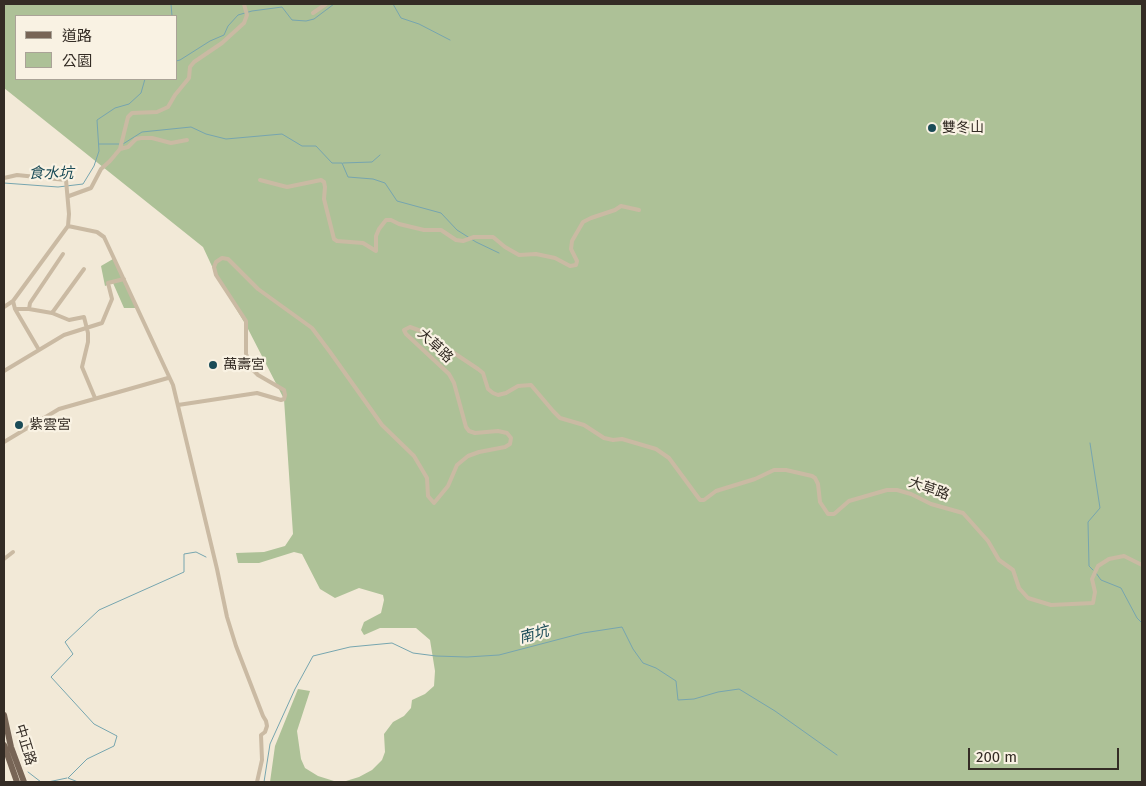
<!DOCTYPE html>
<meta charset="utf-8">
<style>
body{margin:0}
#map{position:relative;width:1146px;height:786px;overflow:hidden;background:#f2e9d7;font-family:"Fira Sans","Noto Sans TC",sans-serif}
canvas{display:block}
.frame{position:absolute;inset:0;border:5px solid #342c25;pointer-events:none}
.legend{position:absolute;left:15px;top:15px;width:162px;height:65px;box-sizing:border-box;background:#f9f2e3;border:1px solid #aaa397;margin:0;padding:6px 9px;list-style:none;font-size:15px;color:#342c25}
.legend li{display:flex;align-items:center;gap:10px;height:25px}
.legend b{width:25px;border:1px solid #aaa397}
.scale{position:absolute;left:968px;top:748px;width:151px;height:22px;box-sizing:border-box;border:2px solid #342c25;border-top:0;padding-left:6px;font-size:15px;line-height:18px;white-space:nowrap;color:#342c25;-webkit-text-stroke:4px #f9f2e3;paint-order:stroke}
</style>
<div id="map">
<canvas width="1146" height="786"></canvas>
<div class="frame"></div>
<ul class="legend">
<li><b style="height:6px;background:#776556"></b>道路</li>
<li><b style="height:14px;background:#adc197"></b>公園</li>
</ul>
<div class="scale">200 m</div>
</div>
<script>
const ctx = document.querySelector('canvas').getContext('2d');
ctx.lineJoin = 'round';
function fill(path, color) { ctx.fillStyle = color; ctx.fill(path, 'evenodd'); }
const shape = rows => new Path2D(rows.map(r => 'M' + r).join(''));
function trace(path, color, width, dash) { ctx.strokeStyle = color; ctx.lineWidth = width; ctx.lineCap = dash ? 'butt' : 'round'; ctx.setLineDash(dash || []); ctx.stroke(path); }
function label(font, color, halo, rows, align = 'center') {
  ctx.font = font + ' "Fira Sans","Noto Sans TC",sans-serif'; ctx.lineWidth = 4.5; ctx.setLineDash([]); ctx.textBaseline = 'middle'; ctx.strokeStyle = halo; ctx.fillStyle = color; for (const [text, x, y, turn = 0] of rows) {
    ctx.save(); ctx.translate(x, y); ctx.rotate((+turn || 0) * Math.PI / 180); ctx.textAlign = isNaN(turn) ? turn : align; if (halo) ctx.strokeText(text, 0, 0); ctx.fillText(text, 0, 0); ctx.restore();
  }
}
fill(shape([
 [4,4,1142,4,1142,782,270,782,275,746,298,689,310,691,297,731,301,759,305,768,318,776,334,781,346,781,359,777,372,770,382,760,385,752,384,734,393,722,404,716,411,708,412,700,425,694,434,686,435,671,430,640,416,628,380,628,364,635,361,630,364,622,381,613,384,600,383,595,359,588,335,598,320,589,302,554,294,552,259,563,238,563,236,553,264,552,285,546,293,534,284,399,247,327,216,275,203,247,4,88],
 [16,16,176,16,176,79,16,79],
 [113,259,137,308,124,308,113,283,105,286,101,266]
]), '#adc197');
trace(shape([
 [171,4,172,16],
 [393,4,401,18,419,24,450,40],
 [176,61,180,60,210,41,224,35,228,26,238,15,252,11,282,7,292,20,306,21,314,19,334,4],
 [99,144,119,144],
 [123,144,142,132,191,127,206,134,226,139,282,134,302,146,316,146,332,163,342,163,348,177,373,179,385,183,397,201,441,213,457,230,476,242,499,253],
 [343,163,372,162,380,155],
 [4,183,58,187,83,184,94,166,99,151,97,120,115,108,129,104,141,93,145,79],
 [1090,443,1100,508,1088,522,1089,566,1093,570],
 [1096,573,1101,580,1121,588,1137,618,1142,623],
 [28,772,41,782],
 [48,782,67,778],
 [78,782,68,778,87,759,114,746,117,736,94,724,51,677,73,654,65,642,99,610,184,572,184,554,196,552,206,557],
 [264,782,270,744,295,689,313,656,350,647,392,643,413,653,436,656,467,657,499,655,583,633,622,627,633,649,643,663,656,668,676,681,678,700,694,699,718,692,739,689,775,711,837,755]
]), '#76a5af', 1);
trace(shape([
 [313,13,326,4],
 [120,149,128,117,132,113,157,112,168,107,175,95,189,78,190,67,194,62,222,43,244,23,247,15,244,4],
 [4,178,17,175,66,180,69,214,68,226,13,301,4,307],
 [260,180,287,187,321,180,324,182,325,187,324,199,334,239,337,241,363,243,376,251,376,236,379,229,386,220,391,220,399,224,424,230,441,230,456,240,463,241,474,237,493,237,505,247,519,255,536,254,555,258,570,266,576,265,577,261,571,249,572,241,583,222,591,218,615,210,621,206,639,210],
 [69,196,91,188,101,169,110,161,120,149,128,147,136,139,141,138,152,138,171,143,187,140],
 [68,226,97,232,104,237,173,385,217,569,227,617,236,646,263,716,266,721,267,726,265,732,261,735,262,760,257,782],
 [13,301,15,309,39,350],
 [15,309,29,309,52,313,69,320,84,317,88,333,88,342,82,367,95,398],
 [29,309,30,303,63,254],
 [52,313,84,269],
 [4,371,64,335,102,323,112,299,108,283,124,279],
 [178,405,257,393,281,400,284,399,285,395,284,390,258,375,253,370,246,354,246,321,216,275,214,267,216,262,222,258,228,259,258,289,312,328,330,352,382,425,414,456,427,478,428,496,434,503,448,486,457,465,468,456,479,452,505,447,510,444,511,438,507,433,498,431,475,433,469,431,466,427,454,383,449,374,406,334,404,330,410,327,421,331,478,369,483,373,488,389,493,393,498,395,506,393,518,386,531,385,553,411,560,418,584,425,604,438,613,440,622,439,656,449,669,458,700,500,704,500,716,491,755,479,774,470,786,470,812,476,815,478,818,484,820,502,828,514,834,514,849,501,887,490,897,490,911,494,931,504,963,513,988,541,999,560,1013,570,1019,588,1028,598,1051,605,1093,603,1095,592,1092,579,1098,566,1109,559,1124,556,1142,565],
 [4,442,59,409,168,378],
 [4,559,13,552]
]), '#cabaa3', 4);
trace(shape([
 [4,715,11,747,24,782],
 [4,745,17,782]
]), '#776556', 6);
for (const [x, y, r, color] of [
 [932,128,5,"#1a4b57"],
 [213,365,5,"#1a4b57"],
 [19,425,5,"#1a4b57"]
]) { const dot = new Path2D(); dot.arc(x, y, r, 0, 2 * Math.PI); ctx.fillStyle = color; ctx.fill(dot); trace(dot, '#f9f2e3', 2); }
label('14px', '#342c25', '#f9f2e3', [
 ["雙冬山",942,128],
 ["萬壽宮",223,365],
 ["紫雲宮",29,425]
], 'left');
label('14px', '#342c25', '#f9f2e3', [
 ["大草路",435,346,43],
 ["大草路",929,489,19],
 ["中正路",25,745,73]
]);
label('italic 15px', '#1a4b57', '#f9f2e3', [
 ["食水坑",51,174],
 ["南坑",534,635,-15]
]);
</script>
